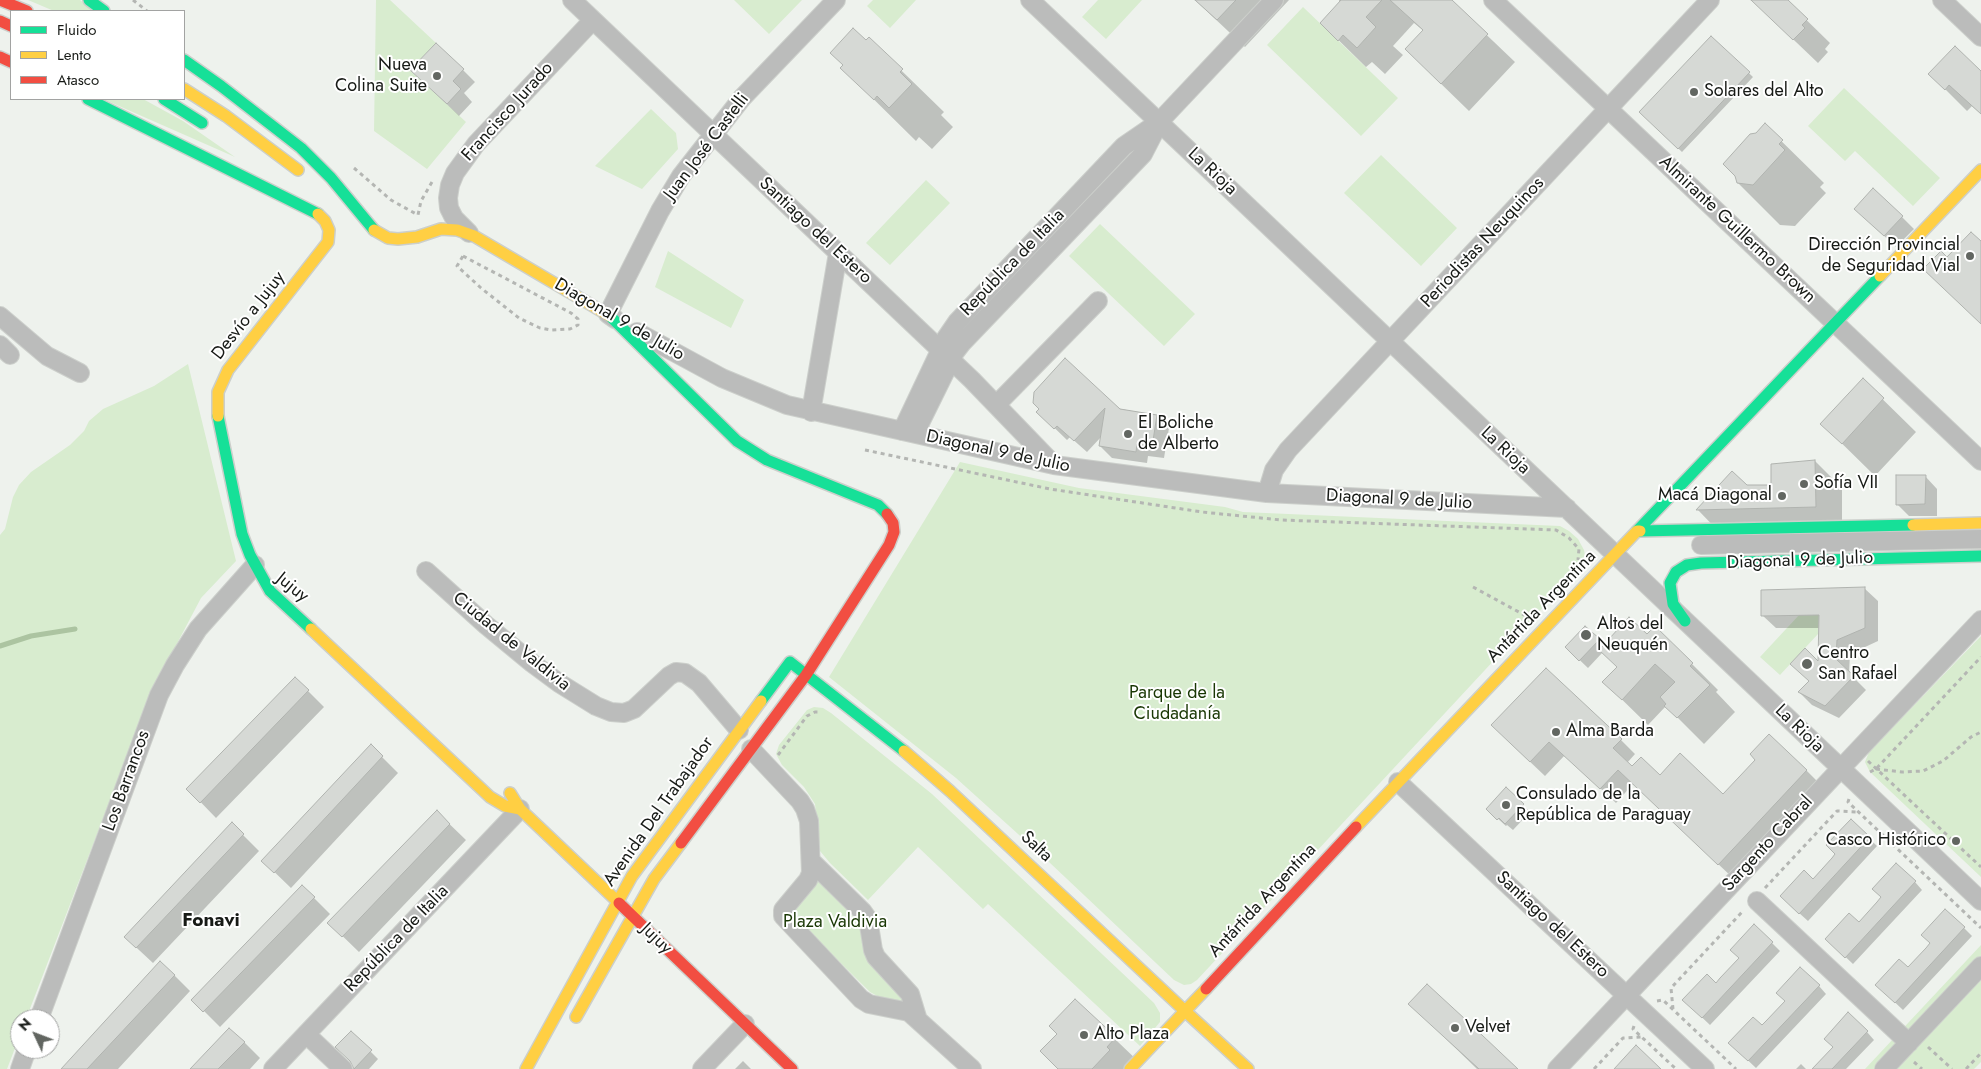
<!DOCTYPE html>
<meta charset="utf-8">
<style>
body{margin:0}
#map{position:relative;width:1981px;height:1069px;overflow:hidden;background:#eef2ed;font-family:Jost,sans-serif}
canvas{display:block}
.legend{position:absolute;left:10px;top:10px;width:175px;height:90px;box-sizing:border-box;background:#fff;border:1px solid #a2a3a2;margin:0;padding:6px 9px;list-style:none;font-size:15px;color:#171a16}
.legend li{display:flex;align-items:center;gap:10px;height:25px}
.legend b{width:25px;border:1px solid #a2a3a2}
.north{position:absolute;left:10px;top:1009px;width:50px;height:50px;box-sizing:border-box;background:#fff;border:1px solid #a2a3a2;border-radius:50%;rotate:313deg;font-size:14px;font-weight:700;line-height:20px;text-align:center;color:#171a16}
.north::after{content:'';display:block;margin:auto;width:18px;height:22px;background:#626661;clip-path:polygon(50% 0,100% 100%,50% 72%,0 100%)}
</style>
<div id="map">
<canvas width="1981" height="1069"></canvas>
<ul class="legend">
<li><b style="height:6px;background:#16e098"></b>Fluido</li>
<li><b style="height:6px;background:#ffcf43"></b>Lento</li>
<li><b style="height:6px;background:#f24e42"></b>Atasco</li>
</ul>
<div class="north">N</div>
</div>
<script>
const ctx = document.querySelector('canvas').getContext('2d');
ctx.lineJoin = 'round';
function fill(path, color) { ctx.fillStyle = color; ctx.fill(path, 'evenodd'); }
const shape = rows => new Path2D(rows.map(r => 'M' + r).join(''));
function trace(path, color, width, dash) { ctx.strokeStyle = color; ctx.lineWidth = width; ctx.lineCap = dash ? 'butt' : 'round'; ctx.setLineDash(dash || []); ctx.stroke(path); }
function label(font, color, halo, rows, align = 'center') {
  ctx.font = font + ' Jost,sans-serif'; ctx.lineWidth = 4; ctx.setLineDash([]); ctx.textBaseline = 'middle'; ctx.strokeStyle = halo; ctx.fillStyle = color; for (const [text, x, y, turn = 0] of rows) {
    ctx.save(); ctx.translate(x, y); ctx.rotate((+turn || 0) * Math.PI / 180); ctx.textAlign = isNaN(turn) ? turn : align; if (halo) ctx.strokeText(text, 0, 0); ctx.fillText(text, 0, 0); ctx.restore();
  }
}
fill(shape([
 [28,0,80,0,94,11,54,11],
 [376,0,390,0,436,43,410,70,466,122,427,169,374,131],
 [734,0,802,0,769,34],
 [873,0,916,0,890,28,867,6],
 [1098,0,1142,0,1106,39,1082,17],
 [1303,7,1398,98,1361,136,1267,45],
 [1844,88,1940,178,1913,206,1855,151,1845,161,1808,126],
 [103,99,143,99,183,121,235,157],
 [651,109,676,133,678,149,642,189,595,166],
 [1381,155,1457,228,1421,266,1344,193],
 [926,180,950,203,890,265,866,243],
 [1100,224,1195,314,1164,346,1069,256],
 [668,251,744,300,731,328,655,287],
 [188,364,236,561,201,598,152,691,26,1019,20,1019,20,1035,7,1069,0,1069,0,535,5,529,13,497,19,485,31,472,70,445,84,431,89,421,103,409,154,386],
 [960,462,1079,488,1225,507,1243,512,1560,526,1569,531,1578,539,1584,550,1585,556,1583,563,1576,572,1197,980,1191,984,1184,985,1174,980,1049,862,956,778,829,677],
 [1799,615,1819,615,1818,634,1780,675,1760,657],
 [1981,636,1981,877,1870,772,1865,762,1869,752],
 [814,707,823,708,831,713,932,794,1154,1003,1160,1013,1160,1022,1140,1046,988,904,983,909,918,847,868,900,830,863,820,851,815,804,804,787,782,765,776,754,779,745,807,710],
 [819,879,854,907,904,994,905,1002,881,998,870,992,793,916,790,909,792,907],
 [1981,945,1981,1062,1974,1069,1865,1069]
]), '#d8eccf');
fill(shape([
 [1195,0,1289,0,1245,47],
 [1339,0,1450,0,1515,62,1469,111,1434,77,1424,31,1414,23,1393,46,1403,55,1385,74,1372,62,1366,67,1321,23,1339,4],
 [1752,0,1786,0,1830,43,1825,49,1828,52,1818,63],
 [1711,37,1753,77,1682,152,1640,112],
 [869,39,944,112,941,115,953,127,932,149,919,137,916,141,842,68],
 [463,70,475,82,464,93,472,102,459,116,424,82],
 [1981,73,1981,114,1972,106,1967,111,1930,74],
 [1765,125,1824,183,1820,187,1826,193,1795,226,1780,225,1738,183,1756,134],
 [1902,217,1914,229,1896,247,1868,221],
 [1863,380,1916,432,1875,476,1822,424],
 [1035,392,1157,416,1169,428,1164,458,1148,456,1147,463,1112,458,1100,446,1102,436,1087,452,1070,437,1067,440,1038,412,1041,409],
 [1815,461,1842,488,1842,534,1724,537,1698,510,1733,473,1746,486,1772,486],
 [1925,476,1937,489,1937,516,1909,516,1897,504],
 [1864,588,1878,601,1878,641,1850,654,1849,673,1866,690,1839,718,1812,705,1799,692,1810,681,1819,664,1820,628,1776,628,1762,615],
 [1585,628,1604,646,1692,664,1718,690,1716,692,1735,712,1704,744,1666,706,1648,725,1604,682,1618,667,1603,652,1588,668,1566,647],
 [295,678,324,707,216,818,188,789],
 [1507,740,1621,740,1635,754,1627,763,1632,768,1723,796,1806,770,1821,785,1733,878,1633,784,1616,803,1565,755,1545,776],
 [371,746,398,773,291,888,263,861],
 [1523,805,1530,812,1513,830,1507,825,1506,826,1487,809],
 [437,812,466,840,359,952,329,923],
 [1851,821,1877,846,1808,921,1789,904,1833,859],
 [232,824,259,851,153,963,125,937],
 [1915,882,1922,890,1853,964,1835,947,1859,924],
 [302,886,330,914,220,1027,193,1000],
 [1754,925,1780,951,1710,1025,1692,1008,1740,959],
 [1964,928,1972,936,1903,1010,1885,993,1908,969],
 [174,975,190,991,118,1069,62,1069],
 [1819,986,1826,994,1756,1068,1738,1051,1762,1027],
 [1075,1001,1139,1062,1132,1069,1059,1069,1058,1034],
 [1410,1004,1516,1069,1477,1069],
 [351,1032,378,1059,369,1069,355,1069,352,1062],
 [1867,1032,1874,1040,1846,1069,1814,1069],
 [244,1042,260,1058,250,1069,191,1069],
 [743,1061,751,1069,735,1069],
 [1801,1064,1806,1069,1796,1069]
]), '#0003');
trace(shape([
 [0,646,31,636,75,629]
]), '#acc4a1', 5);
const building = shape([
 [1195,0,1236,0,1217,20,1195,0],
 [1341,0,1382,0,1366,17,1376,27,1357,48,1343,35,1338,41,1320,23,1341,0],
 [1390,0,1452,0,1488,34,1441,84,1405,49,1423,30,1390,0],
 [1751,0,1788,0,1808,19,1802,25,1805,28,1793,40,1751,0],
 [853,28,866,40,869,37,903,69,900,72,912,84,889,108,877,96,874,100,840,68,843,65,830,53,853,28],
 [1711,36,1750,72,1678,149,1639,112,1711,36],
 [436,43,464,69,453,81,461,89,447,104,410,70,436,43],
 [1955,46,1981,71,1981,114,1949,85,1945,90,1928,74,1955,46],
 [1765,123,1783,140,1779,144,1785,150,1753,185,1737,183,1735,176,1723,164,1750,134,1756,133,1765,123],
 [1873,188,1903,216,1884,236,1854,209,1873,188],
 [1971,232,1981,241,1981,324,1923,269,1941,251,1947,257,1971,232],
 [1065,358,1120,409,1157,415,1152,447,1137,444,1136,452,1099,446,1105,408,1074,441,1057,426,1054,429,1036,412,1039,409,1033,403,1034,392,1065,358],
 [1863,378,1884,398,1842,444,1820,424,1863,378],
 [1815,460,1816,507,1696,510,1732,471,1747,485,1771,485,1771,464,1815,460],
 [1896,475,1926,475,1925,504,1896,505,1896,475],
 [1865,587,1865,628,1837,640,1836,659,1854,676,1825,706,1798,692,1809,681,1790,664,1805,648,1818,661,1819,615,1761,616,1761,590,1865,587],
 [1629,617,1647,634,1655,626,1693,663,1690,666,1710,685,1677,718,1664,706,1666,704,1660,697,1675,682,1655,664,1622,700,1602,682,1617,667,1599,650,1629,617],
 [1585,626,1600,639,1579,661,1565,647,1585,626],
 [1546,668,1622,739,1613,748,1632,766,1641,757,1660,775,1680,753,1723,794,1755,760,1750,754,1769,734,1807,770,1718,865,1618,770,1600,789,1549,742,1530,762,1491,725,1546,668],
 [295,677,309,690,200,803,186,789,295,677],
 [371,744,383,756,274,873,261,861,371,744],
 [1506,787,1524,804,1505,824,1499,818,1497,820,1486,809,1506,787],
 [437,810,450,824,342,937,327,923,437,810],
 [1851,819,1870,837,1799,914,1780,896,1804,870,1813,879,1832,858,1835,854,1826,845,1851,819],
 [232,822,244,834,136,948,124,937,232,822],
 [1896,863,1916,881,1845,958,1825,939,1849,913,1859,922,1877,902,1881,897,1872,889,1896,863],
 [302,885,315,897,203,1012,191,1000,302,885],
 [1945,909,1965,927,1895,1003,1875,985,1899,959,1908,967,1926,948,1930,943,1921,935,1945,909],
 [1754,924,1773,942,1702,1018,1682,1000,1707,974,1716,983,1720,978,1739,958,1730,950,1754,924],
 [160,961,175,975,87,1069,61,1069,160,961],
 [1800,967,1820,985,1748,1061,1728,1043,1753,1017,1762,1025,1766,1021,1785,1001,1776,993,1800,967],
 [1427,984,1465,1019,1518,1069,1479,1069,1408,1004,1427,984],
 [1075,999,1116,1037,1107,1047,1110,1050,1092,1069,1058,1069,1040,1051,1057,1034,1049,1026,1075,999],
 [1848,1012,1868,1031,1832,1069,1812,1069,1833,1047,1824,1039,1848,1012],
 [229,1028,245,1042,218,1069,190,1069,229,1028],
 [351,1031,372,1050,354,1069,350,1061,335,1047,351,1031],
 [1636,1045,1661,1069,1614,1069,1636,1045]
]);
fill(building, '#d6d9d5');
trace(building, '#b0b3af', 1);
const street = shape([
 [572,0,972,380,1054,465],
 [1030,0,1981,901],
 [1493,0,1981,461],
 [1942,0,1981,37],
 [469,233,454,218,449,208,448,198,450,185,455,173,476,144,593,20],
 [0,316,47,356,80,373],
 [615,319,608,314,660,211,681,176,742,98,836,0],
 [637,332,722,378,787,405,1054,465,1267,493,1567,508],
 [0,345,10,355],
 [997,404,1098,301],
 [811,412,838,253],
 [917,429,955,352,962,343,1143,154,1159,123],
 [902,431,946,338,957,322,1124,146,1159,122,1274,0],
 [1267,493,1274,470,1288,450,1710,0],
 [1701,545,1981,539],
 [426,571,486,625,532,663,559,683,596,706,611,712,624,713,634,709,669,676,676,672,685,673,699,683,739,730],
 [751,749,800,801,805,809,809,821,811,873,808,880,783,910,783,916,861,999,869,1004,909,1012,972,1069],
 [1398,782,1705,1069],
 [812,862,863,912,868,919,873,950,876,957,910,994,917,1017],
 [1757,901,1909,1043],
 [39,1019,159,695,175,665,198,629,255,565],
 [306,1034,343,1069],
 [20,1069,27,1049],
 [273,1069,520,809],
 [702,1069,745,1024],
 [1557,1069,1981,620],
 [1884,1069,1981,966]
]);
const fast = shape([
 [89,0,104,11],
 [184,60,221,86,301,148,331,178,374,230],
 [88,99,318,214],
 [164,99,202,123],
 [610,316,737,441,767,460,878,505,887,514],
 [218,416,242,534,250,555,270,591,311,629],
 [1637,531,1880,276],
 [1640,531,1913,525],
 [1685,621,1673,604,1670,583,1676,572,1687,565,1701,563,1981,556],
 [761,701,790,662,904,751]
]);
const slow = shape([
 [184,89,226,116,298,170],
 [374,230,388,238,398,239,417,237,441,229,457,230,474,236,610,316],
 [1880,276,1981,170],
 [218,416,218,392,228,370,328,242,329,230,325,221,318,214],
 [1913,525,1981,523],
 [311,629,490,797,505,806,520,809],
 [904,751,950,791,1185,1011,1206,989],
 [510,793,520,809,617,901],
 [1356,827,1637,531,1640,531],
 [576,1017,654,879,681,843],
 [526,1069,632,876,761,701],
 [1130,1069,1185,1011,1248,1069]
]);
const jam = shape([
 [0,0,27,11],
 [0,21,11,26],
 [0,57,11,62],
 [681,843,806,675,889,545,894,532,893,523,887,514],
 [619,903,792,1069],
 [1206,989,1356,827]
]);
trace(street, '#cccfcb', 20);
trace(fast, '#cccfcb', 14);
trace(slow, '#cccfcb', 14);
trace(jam, '#cccfcb', 14);
trace(shape([
 [133,0,147,11],
 [354,168,391,200,418,215,421,201,432,182],
 [463,256,571,313,578,319,578,325,570,329,551,330,540,328,519,318,481,288,457,266,463,256],
 [865,450,1050,489,1202,512,1281,520,1556,530,1569,538,1579,549,1578,560],
 [1473,587,1528,617],
 [778,755,807,716,815,712,819,712],
 [1868,761,1981,867],
 [1876,769,1902,772,1923,771,1943,761,1971,737,1981,732],
 [1870,772,1876,769,1981,657],
 [1849,799,1848,802,1981,928],
 [1765,888,1837,811,1858,812],
 [1657,1001,1663,1000,1736,1069],
 [1673,1009,1671,988,1743,911],
 [1634,1026,1633,1029,1676,1069],
 [1928,1047,1952,1069],
 [1914,1062,1922,1069],
 [1594,1069,1623,1038,1642,1037],
 [1966,1069,1981,1053]
]), '#b4b6b3', 3, [4, 4]);
trace(street, '#bbbcbb', 18);
trace(fast, '#16e098', 11);
trace(slow, '#ffcf43', 11);
trace(jam, '#f24e42', 11);
for (const [x, y, r, color] of [
 [437,76,5,"#626661"],
 [1694,92,5,"#626661"],
 [1970,256,5,"#626661"],
 [1128,434,5,"#626661"],
 [1804,484,5,"#626661"],
 [1782,496,5,"#626661"],
 [1586,635,6,"#626661"],
 [1807,664,6,"#626661"],
 [1556,732,5,"#626661"],
 [1506,805,5,"#626661"],
 [1956,841,5,"#626661"],
 [1455,1028,5,"#626661"],
 [1084,1035,5,"#626661"]
]) { const dot = new Path2D(); dot.arc(x, y, r, 0, 2 * Math.PI); ctx.fillStyle = color; ctx.fill(dot); trace(dot, '#fff', 2); }
label('18px', '#171a16', '#fff', [
 ["Nueva",427,66,"right"],
 ["Colina Suite",427,87,"right"],
 ["Solares del Alto",1704,92],
 ["Dirección Provincial",1960,246,"right"],
 ["de Seguridad Vial",1960,267,"right"],
 ["El Boliche",1138,424],
 ["de Alberto",1138,445],
 ["Sofía VII",1814,484],
 ["Macá Diagonal",1772,496,"right"],
 ["Altos del",1597,625],
 ["Neuquén",1597,646],
 ["Centro",1818,654],
 ["San Rafael",1818,675],
 ["Alma Barda",1566,732],
 ["Consulado de la",1516,795],
 ["República de Paraguay",1516,816],
 ["Casco Histórico",1946,841,"right"],
 ["Velvet",1465,1028],
 ["Alto Plaza",1094,1035]
], 'left');
label('18px', '#171a16', '#fff', [
 ["Francisco Jurado",508,112,-48],
 ["Juan José Castelli",707,147,-53],
 ["La Rioja",1212,172,43],
 ["Almirante Guillermo Brown",1737,230,43],
 ["Santiago del Estero",815,231,43],
 ["Periodistas Neuquinos",1483,243,-47],
 ["República de Italia",1013,263,-46],
 ["Desvío a Jujuy",249,316,-52],
 ["Diagonal 9 de Julio",619,320,30],
 ["La Rioja",1505,451,43],
 ["Diagonal 9 de Julio",998,452,12],
 ["Diagonal 9 de Julio",1399,500,3],
 ["Diagonal 9 de Julio",1800,561,-2],
 ["Jujuy",292,588,39],
 ["Antártida Argentina",1542,607,-46],
 ["Ciudad de Valdivia",511,642,39],
 ["La Rioja",1799,729,44],
 ["Los Barrancos",127,781,-70],
 ["Avenida Del Trabajador",659,812,-55],
 ["Sargento Cabral",1768,844,-47],
 ["Salta",1036,847,43],
 ["Antártida Argentina",1263,901,-47],
 ["Santiago del Estero",1552,925,43],
 ["República de Italia",397,939,-46],
 ["Jujuy",656,939,44]
]);
label('18px', '#193704', '#fff', [
 ["Parque de la",1177,694],
 ["Ciudadanía",1177,715],
 ["Plaza Valdivia",835,923]
]);
label('bold 19px', '#171a16', '#fff', [
 ["Fonavi",211,921]
]);
</script>
